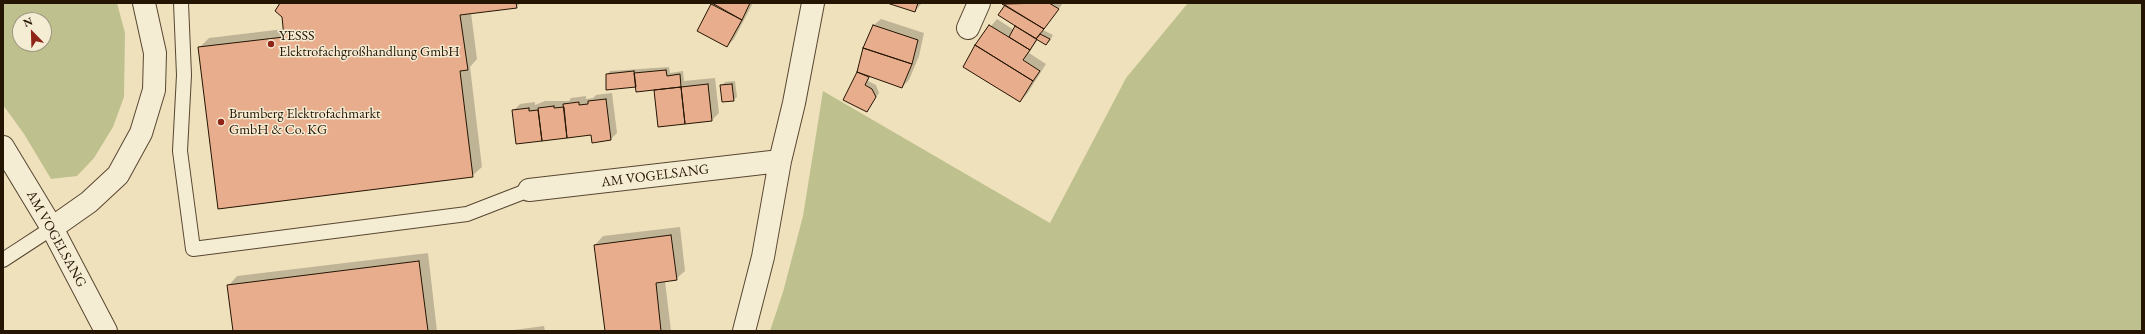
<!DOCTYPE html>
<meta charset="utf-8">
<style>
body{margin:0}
#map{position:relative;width:2145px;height:334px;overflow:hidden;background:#f0e1bd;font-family:"EB Garamond",serif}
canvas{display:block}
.frame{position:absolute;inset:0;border:4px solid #241402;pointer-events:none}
.north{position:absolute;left:12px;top:12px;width:40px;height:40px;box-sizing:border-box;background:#f5ecd4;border:1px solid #a19680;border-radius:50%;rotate:337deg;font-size:11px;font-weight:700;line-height:16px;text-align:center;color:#241402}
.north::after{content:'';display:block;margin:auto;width:14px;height:18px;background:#8f2418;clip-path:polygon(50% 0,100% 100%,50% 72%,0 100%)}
</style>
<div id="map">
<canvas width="2145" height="334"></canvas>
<div class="frame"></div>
<div class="north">N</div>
</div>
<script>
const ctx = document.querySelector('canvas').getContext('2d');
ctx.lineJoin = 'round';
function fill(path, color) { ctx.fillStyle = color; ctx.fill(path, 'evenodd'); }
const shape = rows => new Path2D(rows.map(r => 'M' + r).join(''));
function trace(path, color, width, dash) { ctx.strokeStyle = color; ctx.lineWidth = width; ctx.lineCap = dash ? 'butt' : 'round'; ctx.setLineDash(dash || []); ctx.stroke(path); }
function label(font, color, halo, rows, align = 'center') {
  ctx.font = font + ' "EB Garamond",serif'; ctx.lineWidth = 3; ctx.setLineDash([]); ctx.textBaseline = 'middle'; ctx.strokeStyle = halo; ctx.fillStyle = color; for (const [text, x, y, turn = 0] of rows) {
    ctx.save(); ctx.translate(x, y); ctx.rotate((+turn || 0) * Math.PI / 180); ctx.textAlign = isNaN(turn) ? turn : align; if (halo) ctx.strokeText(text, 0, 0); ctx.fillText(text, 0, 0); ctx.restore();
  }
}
fill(shape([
 [3,3,117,3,125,33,124,97,113,127,94,158,77,176,51,179,24,134,3,105],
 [20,20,44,20,44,44,20,44],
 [1188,3,2142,3,2142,331,770,331,783,292,803,216,823,91,1050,223,1126,78]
]), '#bec18e');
fill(shape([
 [281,3,521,3,516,7,471,13,477,59,470,67,482,167,472,176,199,48,209,38,284,29],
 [713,3,753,3,734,39,727,46,698,31],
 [890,3,922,3,915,11],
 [1004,3,1063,3,1043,30,1053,35,1050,41,1046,44,1038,39,1029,53,1046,64,1027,94,1020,101,975,45,997,19,1014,30,1017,25],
 [881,19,924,33,919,56,909,80,902,87,870,76,868,81,876,85,879,93,867,111,858,73,864,49,874,25],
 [669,67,670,73,683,71,684,81,715,78,719,113,712,120,656,89,637,86,607,75,610,71],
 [735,81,737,97,733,100,721,86,725,82],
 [612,93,617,133,610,140,592,134,517,143,513,111,520,104,535,102,535,105,545,101,569,101,571,98,586,96,586,99,593,98,596,95],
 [680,227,685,271,676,279,665,281,671,331,606,331,595,245,603,236],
 [428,253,437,331,234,331,229,285,237,276],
 [544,326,545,331,506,331]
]), '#0003');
const building = shape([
 [280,3,516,3,517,8,460,15,468,70,460,71,473,177,218,209,198,47,284,37,282,17,275,11,280,3],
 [712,3,750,3,742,20,712,3],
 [887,3,918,3,915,12,887,3],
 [1049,3,1059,9,1044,29,1002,4,1049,3],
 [711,4,742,20,727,47,697,31,711,4],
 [1005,5,1044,29,1036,39,998,15,1005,5],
 [873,25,918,40,912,64,863,48,873,25],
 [989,25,1030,50,1023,60,1040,71,1033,81,975,45,989,25],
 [1015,26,1037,39,1030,50,1009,37,1015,26],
 [1040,34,1050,39,1046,45,1036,39,1040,34],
 [975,45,1033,81,1020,102,963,67,975,45],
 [863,48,912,64,902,88,857,72,863,48],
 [666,70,667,76,680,74,681,87,636,92,634,73,666,70],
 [634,71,636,87,606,90,606,74,634,71],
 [857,72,869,77,865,85,872,89,876,97,867,112,843,100,857,72],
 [708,84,712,121,685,124,681,87,708,84],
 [732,84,734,101,722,102,720,85,732,84],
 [681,87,685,124,658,127,654,90,681,87],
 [606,99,611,140,592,143,591,135,567,138,563,104,579,102,579,105,588,104,588,101,606,99],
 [554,106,554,108,564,107,567,138,542,141,538,108,554,106],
 [529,108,529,111,538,110,542,141,516,144,512,110,529,108],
 [671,235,677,280,656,283,661,331,605,331,594,245,671,235],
 [419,261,428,331,233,331,227,285,419,261]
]);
fill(building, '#e7ad8c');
trace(building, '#241402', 1);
const lane = shape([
 [181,3,184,75,180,151,193,249,467,214,529,190],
 [3,260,52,228]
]);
const street = shape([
 [968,28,979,3],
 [3,147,52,228,106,331],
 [529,190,780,161],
 [52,228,89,202,118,175,141,133,154,90,155,53,144,3],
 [744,331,763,257,780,161,794,103,813,3]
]);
trace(lane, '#574731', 16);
trace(street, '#574731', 24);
trace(lane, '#f5ecd4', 14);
trace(street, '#f5ecd4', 22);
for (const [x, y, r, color] of [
 [271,44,4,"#8f2418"],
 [221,122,4,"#8f2418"]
]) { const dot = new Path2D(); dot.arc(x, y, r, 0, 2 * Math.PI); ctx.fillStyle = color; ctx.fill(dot); trace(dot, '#f5ecd4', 1.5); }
label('14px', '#241402', '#f5ecd4', [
 ["YESSS",279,36],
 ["Elektrofachgroßhandlung GmbH",279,52],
 ["Brumberg Elektrofachmarkt",229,114],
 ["GmbH & Co. KG",229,130]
], 'left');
label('14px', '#241402', '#f5ecd4', [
 ["AM VOGELSANG",655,176,-7],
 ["AM VOGELSANG",56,239,61]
]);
</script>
